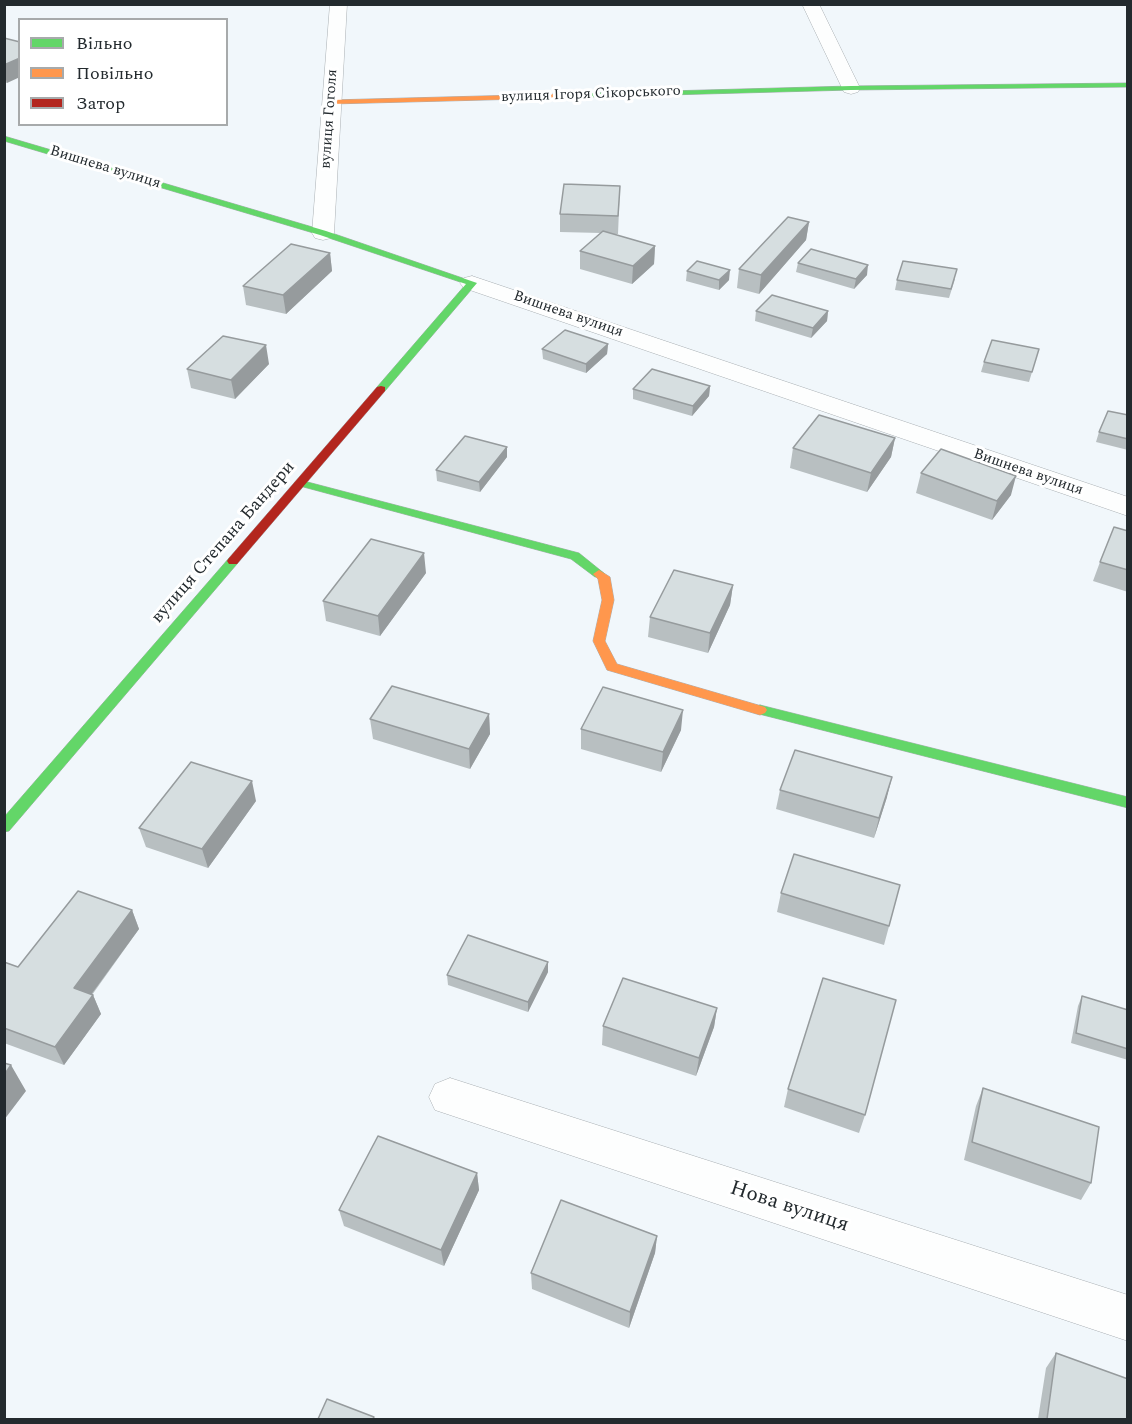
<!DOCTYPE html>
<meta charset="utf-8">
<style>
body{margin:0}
#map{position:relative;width:1132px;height:1424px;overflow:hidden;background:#f1f7fb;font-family:Spectral,serif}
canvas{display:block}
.frame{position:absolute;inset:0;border:6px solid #232a2e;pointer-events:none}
.legend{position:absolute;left:18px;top:18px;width:210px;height:108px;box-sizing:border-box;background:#fff;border:2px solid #a7aaab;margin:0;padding:8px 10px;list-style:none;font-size:18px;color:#232a2e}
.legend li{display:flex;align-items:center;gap:12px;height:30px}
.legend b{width:30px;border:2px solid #a7aaab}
</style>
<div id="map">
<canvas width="1132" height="1424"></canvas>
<div class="frame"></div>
<ul class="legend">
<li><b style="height:8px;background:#63d668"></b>Вільно</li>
<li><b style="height:8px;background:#ff974d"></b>Повільно</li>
<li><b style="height:8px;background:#b3261e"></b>Затор</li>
</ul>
</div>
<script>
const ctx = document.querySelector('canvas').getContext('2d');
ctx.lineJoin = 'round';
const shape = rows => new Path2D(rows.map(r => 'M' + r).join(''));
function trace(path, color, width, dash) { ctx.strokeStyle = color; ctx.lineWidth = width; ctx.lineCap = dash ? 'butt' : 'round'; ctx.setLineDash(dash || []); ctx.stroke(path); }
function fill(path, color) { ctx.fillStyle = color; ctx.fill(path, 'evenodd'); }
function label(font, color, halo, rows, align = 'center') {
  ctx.font = font + ' Spectral,serif'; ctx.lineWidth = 6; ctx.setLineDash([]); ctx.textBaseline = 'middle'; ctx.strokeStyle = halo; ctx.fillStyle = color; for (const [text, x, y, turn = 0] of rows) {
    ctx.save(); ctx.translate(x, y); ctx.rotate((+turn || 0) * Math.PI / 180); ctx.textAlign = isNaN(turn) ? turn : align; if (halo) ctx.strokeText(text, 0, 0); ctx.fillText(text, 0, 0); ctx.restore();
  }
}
const street = shape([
 [330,4,347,4,334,233,331,238,323,240,315,238,312,233,330,4],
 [802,4,819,4,860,88,858,92,851,94,844,92,842,88,802,4],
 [472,276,1128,497,1128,516,464,288,460,283,464,278,472,276],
 [450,1078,1128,1295,1128,1341,435,1110,429,1097,435,1084,450,1078]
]);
const fast = shape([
 [1128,83,1128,87,851,90,558,98,554,96,558,94,851,86,1128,83],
 [4,136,326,231,477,283,385,391,377,391,377,387,466,284,320,235,4,141,4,136],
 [300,480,579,553,605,574,603,577,595,577,571,559,296,485,294,483,300,480],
 [233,557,239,561,237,564,9,831,4,832,4,817,229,558,233,557],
 [760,705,1128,797,1128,808,755,713,753,710,755,707,760,705]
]);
const slow = shape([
 [558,94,561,94,561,98,331,104,327,102,331,100,558,94],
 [599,570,610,577,614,600,605,641,617,664,765,707,767,710,765,713,760,715,607,670,593,641,602,600,598,579,593,574,599,570]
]);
const jam = shape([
 [381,386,385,387,385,391,237,564,229,564,227,561,229,558,377,387,381,386]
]);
trace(street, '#aab0b4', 1);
trace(fast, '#aab0b4', 1);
trace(slow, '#aab0b4', 1);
trace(jam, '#aab0b4', 1);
fill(street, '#fdfefe');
fill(fast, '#63d668');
fill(slow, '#ff974d');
fill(jam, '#b3261e');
fill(shape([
 [4,38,7,83,4,82],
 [620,186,618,234,612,234,655,246,654,264,632,284,580,269,580,251,601,233,560,232,560,214],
 [809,222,806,240,759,294,737,288,739,269],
 [330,253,332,271,286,314,246,305,243,286],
 [798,263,867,275,854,289,796,272],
 [687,271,729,280,719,290,686,281],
 [955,279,949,298,895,290,897,280],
 [756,311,828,311,827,321,811,338,755,321],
 [608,344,607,354,586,373,543,359,542,349],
 [1039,349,1029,382,981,372,984,362],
 [269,364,235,399,191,388,187,369],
 [710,386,709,396,692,416,633,399,633,389],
 [1128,415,1128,450,1096,442,1099,432],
 [895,438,891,457,867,492,790,468,793,448],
 [507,447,507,457,480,492,437,481,436,470],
 [921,473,1011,495,992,520,916,493],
 [1128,531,1128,592,1093,581,1100,562],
 [426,573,380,636,326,621,323,601],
 [733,585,730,605,708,653,648,637,650,617],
 [489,714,490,734,470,769,373,739,370,719],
 [581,729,681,730,661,772,581,749],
 [780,790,887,797,874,838,776,809],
 [256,801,208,868,146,847,139,828],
 [900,885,884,945,777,912,781,893],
 [132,910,139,929,92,995,93,995,101,1014,64,1065,4,1043,4,962,18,967],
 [548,972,528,1012,448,985,447,975],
 [1082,996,1128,1010,1128,1060,1071,1043,1078,1006],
 [717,1008,714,1027,696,1076,602,1045,603,1026],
 [983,1088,1091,1183,1081,1200,964,1160,976,1106],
 [788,1089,865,1115,859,1133,784,1107],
 [477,1173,479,1190,444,1266,344,1226,339,1210],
 [657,1236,655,1253,629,1328,532,1289,531,1273],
 [1056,1353,1128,1419,1038,1419,1046,1368]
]), '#b8bfc1');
fill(shape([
 [20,58,20,77,7,83,4,73,4,65],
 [809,222,806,240,759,294,761,275],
 [655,246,654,264,632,284,633,266],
 [330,253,332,271,286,314,283,295],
 [868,265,867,275,854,289,856,279],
 [730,270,729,280,719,290,719,280],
 [828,311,827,321,811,338,813,328],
 [608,344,607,354,586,373,586,364],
 [266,345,269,364,235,399,231,380],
 [710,386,709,396,692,416,693,406],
 [895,438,891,457,867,492,871,473],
 [507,447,507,457,480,492,479,482],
 [1016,476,1011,495,992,520,997,501],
 [424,553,426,573,380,636,378,616],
 [733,585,730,605,708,653,710,633],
 [683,710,681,730,661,772,663,752],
 [489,714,490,734,470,769,469,749],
 [892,777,887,797,874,838,879,818],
 [252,781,256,801,208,868,202,849],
 [132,910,139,929,82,1007,74,988],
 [548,962,548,972,528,1012,528,1002],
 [93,995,101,1014,64,1065,55,1047],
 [717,1008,714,1027,696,1076,699,1058],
 [11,1065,26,1091,4,1120,4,1075],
 [477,1173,479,1190,444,1266,441,1250],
 [657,1236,655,1253,629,1328,630,1312]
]), '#969b9d');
const building = shape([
 [4,38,20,42,20,58,4,65,4,38],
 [564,184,620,186,618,216,560,214,564,184],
 [788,217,809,222,761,275,739,269,788,217],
 [603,231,655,246,633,266,580,251,603,231],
 [291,244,330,253,283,295,243,286,291,244],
 [811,249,868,265,856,279,798,263,811,249],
 [697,261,730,270,719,280,687,271,697,261],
 [903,261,957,269,951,289,897,280,903,261],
 [772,295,828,311,813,328,756,311,772,295],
 [565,330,608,344,586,364,542,349,565,330],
 [223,336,266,345,231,380,187,369,223,336],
 [992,340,1039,349,1032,372,984,362,992,340],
 [652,369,710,386,693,406,633,389,652,369],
 [1108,411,1128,415,1128,439,1099,432,1108,411],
 [819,415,895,438,871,473,793,448,819,415],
 [465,436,507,447,479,482,436,470,465,436],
 [941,449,1016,476,997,501,921,473,941,449],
 [1114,527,1128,531,1128,570,1100,562,1114,527],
 [371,539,424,553,378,616,323,601,371,539],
 [674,570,733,585,710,633,650,617,674,570],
 [392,686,489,714,469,749,370,719,392,686],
 [603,687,683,710,663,752,581,729,603,687],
 [795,750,892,777,879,818,780,790,795,750],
 [191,762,252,781,202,849,139,828,191,762],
 [794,854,900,885,889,926,781,893,794,854],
 [78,891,132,910,74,988,93,995,55,1047,4,1028,4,962,18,967,78,891],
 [468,935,548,962,528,1002,447,975,468,935],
 [623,978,717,1008,699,1058,603,1026,623,978],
 [823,978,896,1000,865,1115,788,1089,823,978],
 [1082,996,1128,1010,1128,1049,1076,1033,1082,996],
 [4,1063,11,1065,4,1075,4,1063],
 [983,1088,1099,1127,1091,1183,972,1142,983,1088],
 [378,1136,477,1173,441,1250,339,1210,378,1136],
 [561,1200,657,1236,630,1312,531,1273,561,1200],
 [1056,1353,1128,1379,1128,1419,1047,1419,1056,1353],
 [327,1399,374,1417,373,1419,318,1419,327,1399]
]);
fill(building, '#d6dee0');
trace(building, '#969b9d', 1.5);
label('15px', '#232a2e', '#fff', [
 ["вулиця Ігоря Сікорського",591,95,-2],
 ["вулиця Гоголя",330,119,-86],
 ["Вишнева вулиця",105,168,17],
 ["Вишнева вулиця",568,315,19],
 ["Вишнева вулиця",1028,473,19]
]);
label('18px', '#232a2e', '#fff', [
 ["вулиця Степана Бандери",224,543,-49]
]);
label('21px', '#232a2e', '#fff', [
 ["Нова вулиця",789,1208,18]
]);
</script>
